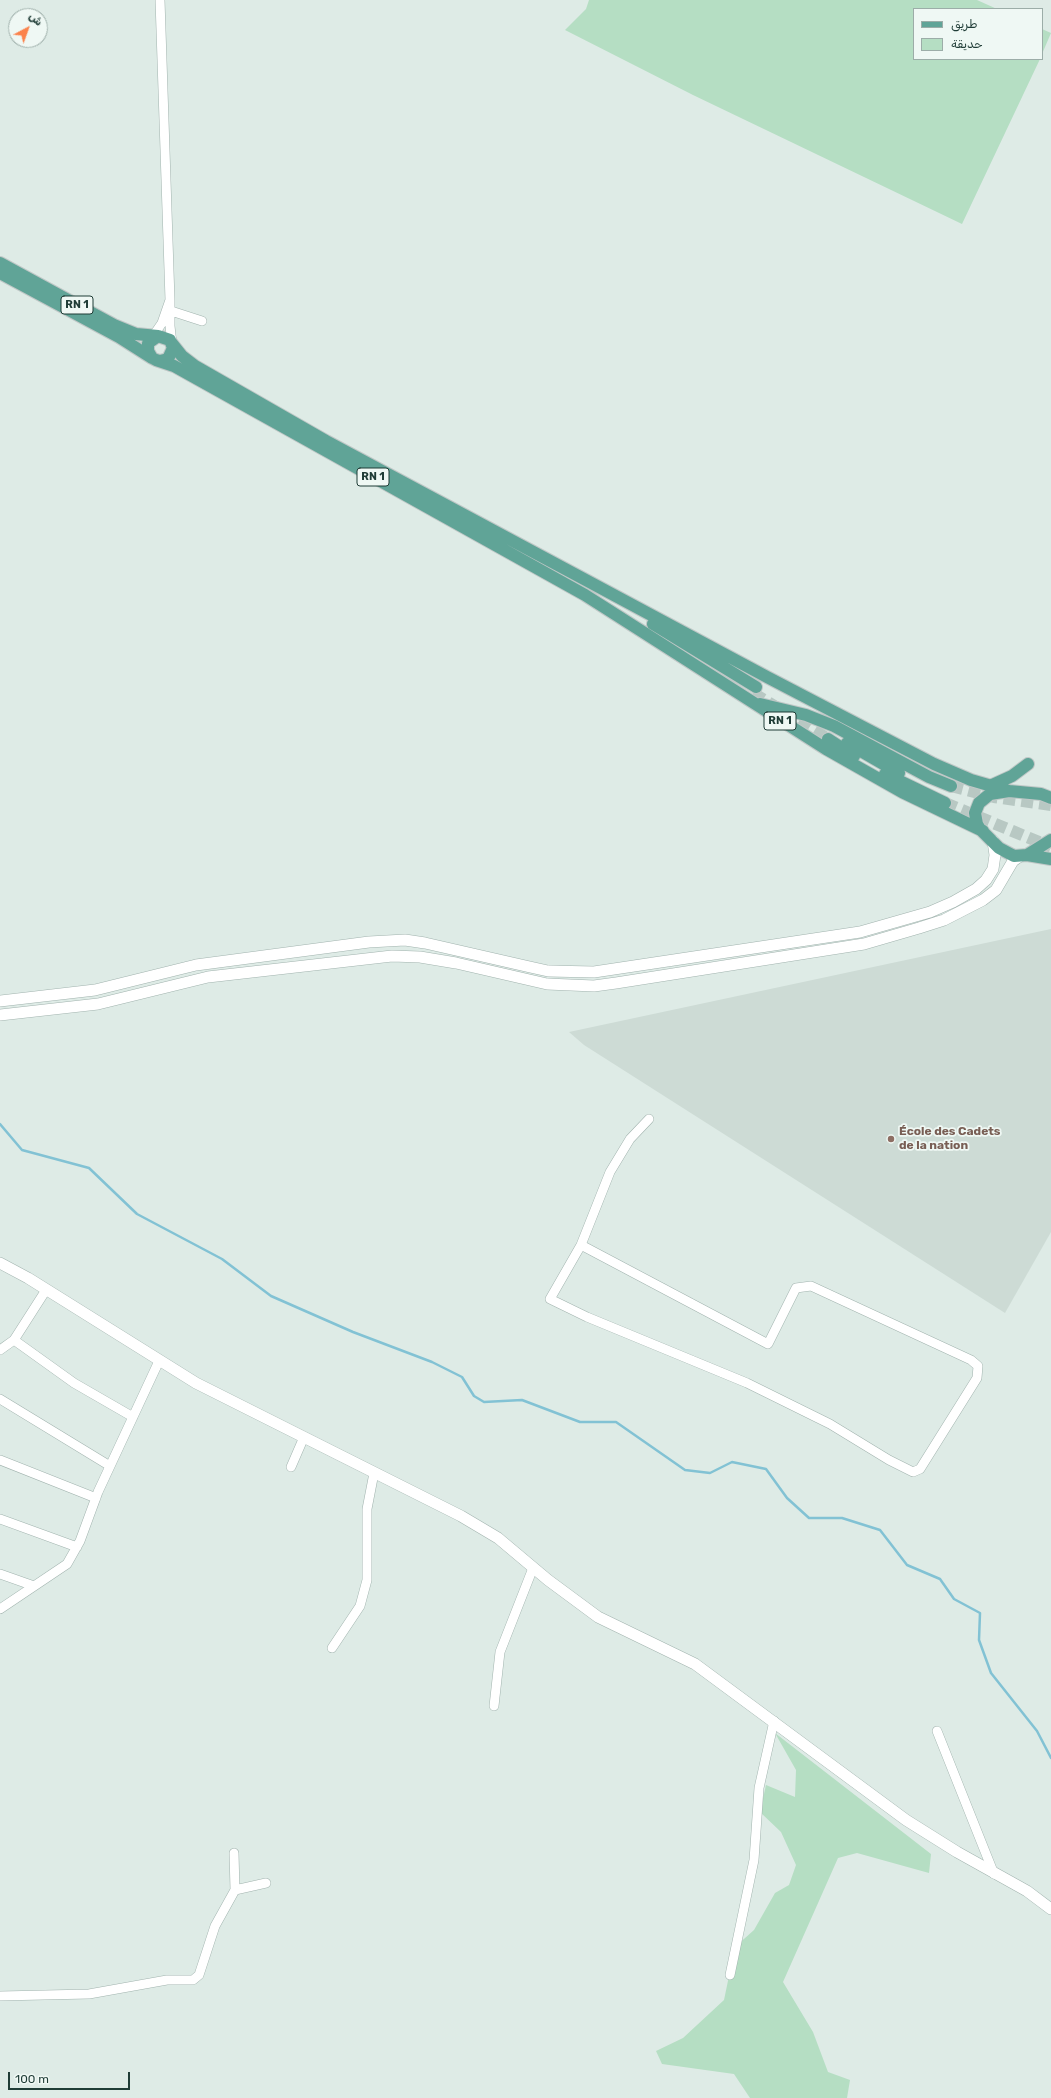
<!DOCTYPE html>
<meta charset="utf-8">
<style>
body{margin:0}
#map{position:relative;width:1051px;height:2098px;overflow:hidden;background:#deebe6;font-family:Rubik,Vazirmatn,sans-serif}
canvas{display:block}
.legend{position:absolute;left:913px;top:8px;width:130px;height:52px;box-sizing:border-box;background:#eff8f4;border:1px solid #9cada8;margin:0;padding:5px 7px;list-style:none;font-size:12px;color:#1f3c36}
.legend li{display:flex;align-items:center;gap:8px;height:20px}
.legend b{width:20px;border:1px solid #9cada8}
.north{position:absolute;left:8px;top:8px;width:40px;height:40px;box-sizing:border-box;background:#eff8f4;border:1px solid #9cada8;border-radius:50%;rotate:41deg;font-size:11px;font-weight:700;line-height:16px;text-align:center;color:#1f3c36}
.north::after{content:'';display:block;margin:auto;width:14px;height:18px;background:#fb834c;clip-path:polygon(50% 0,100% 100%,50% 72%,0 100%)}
.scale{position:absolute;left:8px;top:2072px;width:122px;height:18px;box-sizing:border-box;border:2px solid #1f3c36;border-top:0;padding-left:5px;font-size:12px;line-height:14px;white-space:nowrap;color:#1f3c36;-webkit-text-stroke:3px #eff8f4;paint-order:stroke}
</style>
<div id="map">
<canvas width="1051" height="2098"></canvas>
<ul class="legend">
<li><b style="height:5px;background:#60a497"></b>طريق</li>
<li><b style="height:11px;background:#b5dec3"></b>حديقة</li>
</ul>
<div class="north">ش</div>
<div class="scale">100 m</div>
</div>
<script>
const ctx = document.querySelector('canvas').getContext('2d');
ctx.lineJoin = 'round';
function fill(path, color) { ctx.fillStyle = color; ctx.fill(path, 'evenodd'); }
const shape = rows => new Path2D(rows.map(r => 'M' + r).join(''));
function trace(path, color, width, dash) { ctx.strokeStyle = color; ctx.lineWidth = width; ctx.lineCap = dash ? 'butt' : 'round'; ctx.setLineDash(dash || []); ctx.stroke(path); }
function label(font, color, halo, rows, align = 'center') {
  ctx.font = font + ' Rubik,sans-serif'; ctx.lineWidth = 3.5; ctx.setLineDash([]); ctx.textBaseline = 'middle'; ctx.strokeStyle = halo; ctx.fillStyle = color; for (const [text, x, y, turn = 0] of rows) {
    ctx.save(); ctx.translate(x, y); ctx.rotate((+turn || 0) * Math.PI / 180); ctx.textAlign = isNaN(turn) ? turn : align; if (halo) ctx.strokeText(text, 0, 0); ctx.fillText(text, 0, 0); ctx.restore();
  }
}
fill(shape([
 [1051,929,1051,1232,1005,1313,584,1045,569,1032]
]), '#cddbd5');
fill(shape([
 [589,0,977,0,997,9,914,9,914,59,1040,59,962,224,693,95,565,30,586,9],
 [1042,29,1051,33,1042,54],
 [775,1733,931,1854,929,1873,857,1853,838,1858,783,1982,813,2032,828,2072,850,2080,847,2098,750,2098,734,2074,662,2064,656,2051,683,2038,724,2000,735,1947,754,1930,775,1893,789,1885,796,1865,781,1832,760,1812,766,1785,795,1797,796,1770]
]), '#b5dec3');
trace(shape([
 [0,1124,22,1150,89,1168,137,1214,222,1259,271,1296,353,1332,432,1362,462,1377,474,1396,484,1402,522,1400,580,1422,616,1422,685,1470,710,1473,732,1462,766,1469,787,1498,809,1518,842,1518,880,1530,907,1565,940,1579,954,1599,980,1613,979,1640,991,1673,1037,1731,1051,1758]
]), '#82c2d4', 2.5);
trace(shape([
 [753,693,828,739],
 [951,786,994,797,1051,805],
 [945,803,1051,847]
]), '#b8c8c3', 12, [12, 6]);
const minor = shape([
 [160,0,170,300],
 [168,310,202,321],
 [151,339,162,323,170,300,170,326,172,344],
 [581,1245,768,1344,796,1288,811,1286,971,1360,978,1366,977,1378,920,1469,913,1472,889,1460,830,1424,747,1383,587,1317,550,1299,581,1245,610,1172,630,1139,649,1119],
 [14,1340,74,1383,133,1417],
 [0,1350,14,1340,46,1290],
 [0,1399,110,1466],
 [0,1460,96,1498],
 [291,1467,304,1437],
 [0,1519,77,1547],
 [0,1574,34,1586],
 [0,1609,67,1564,80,1541,98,1492,159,1361],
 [332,1648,360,1606,367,1580,367,1509,374,1473],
 [494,1706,500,1652,533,1568],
 [937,1731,994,1874],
 [235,1890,266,1883],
 [730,1975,754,1860,759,1788,774,1721],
 [0,1996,89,1994,167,1980,193,1980,199,1975,215,1926,235,1890,234,1853]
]);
const tertiary = shape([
 [0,1001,95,990,196,965,369,942,405,940,425,943,530,967,548,971,594,972,860,932,930,912,953,902,976,889,986,880,993,869,995,855,993,841],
 [0,1015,98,1004,208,977,392,956,420,957,456,963,547,984,594,986,616,983,864,944,919,928,944,920,983,900,996,890,1013,861,1020,856],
 [0,1263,28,1278,196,1383,461,1516,498,1538,548,1580,598,1617,695,1664,906,1820,957,1852,1027,1891,1051,1909]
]);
const primary = shape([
 [0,263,114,325,136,334,158,336],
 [0,273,119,337,152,358],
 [170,341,182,356,195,366,326,441,767,677,934,764,971,780,1009,791],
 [160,361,168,359,173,348,170,340,158,336,148,343,148,351,152,358,156,360,174,366,585,595,826,749,902,792,983,831],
 [653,624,756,687],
 [760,704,806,715,834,726,929,777,951,786],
 [828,739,854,756],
 [847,743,899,773],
 [885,774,945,803],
 [990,786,1012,776,1028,764],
 [1051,798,1041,794,1009,791,990,794,979,803,975,813,977,824,980,829,999,848,1014,856,1027,855,1051,840],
 [1027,855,1051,859]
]);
trace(minor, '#a1b3ae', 10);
trace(tertiary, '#a1b3ae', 12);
trace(primary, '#c0c8c7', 14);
trace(minor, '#fff', 9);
trace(tertiary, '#fff', 11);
trace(primary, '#60a497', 12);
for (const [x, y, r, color] of [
 [891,1139,4,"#8d6e63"]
]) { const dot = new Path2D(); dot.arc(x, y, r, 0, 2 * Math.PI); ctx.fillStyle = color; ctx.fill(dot); trace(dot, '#eff8f4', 1.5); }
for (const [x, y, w] of [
 [77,305,32],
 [373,477,32],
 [780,721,32]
]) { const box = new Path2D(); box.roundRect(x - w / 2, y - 9, w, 18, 3); ctx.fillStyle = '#eff8f4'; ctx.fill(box); trace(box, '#1f3c36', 1); }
label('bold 11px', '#1f3c36', null, [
 ["RN 1",77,305],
 ["RN 1",373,477],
 ["RN 1",780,721]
]);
label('bold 12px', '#785e54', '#eff8f4', [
 ["École des Cadets",899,1132],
 ["de la nation",899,1146]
], 'left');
</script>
